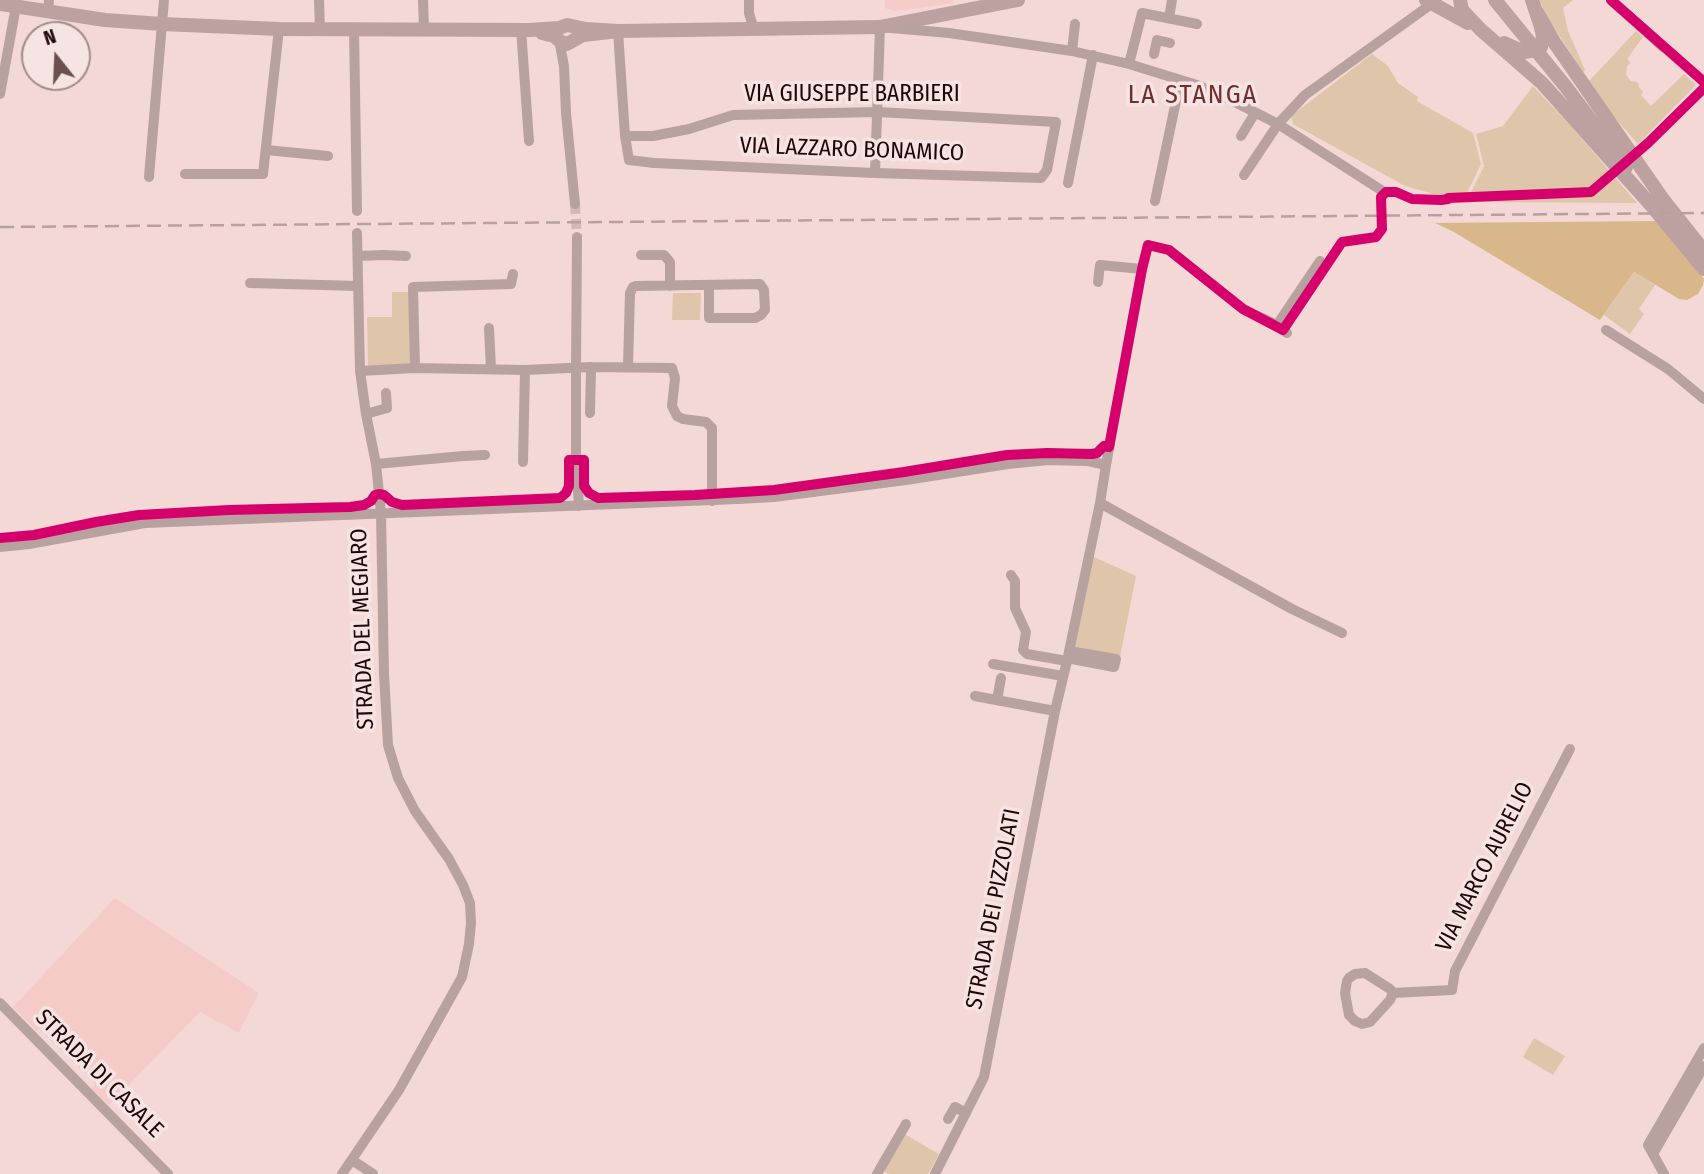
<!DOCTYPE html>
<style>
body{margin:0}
#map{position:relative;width:1704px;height:1174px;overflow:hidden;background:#f3d8d6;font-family:"Fira Sans Condensed",sans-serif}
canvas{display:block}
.north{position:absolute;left:21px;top:21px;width:70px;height:70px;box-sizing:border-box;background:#f5e4e3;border:2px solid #a08b8b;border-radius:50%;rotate:342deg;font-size:19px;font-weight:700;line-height:28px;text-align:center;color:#200606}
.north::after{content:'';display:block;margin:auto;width:24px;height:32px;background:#6a504f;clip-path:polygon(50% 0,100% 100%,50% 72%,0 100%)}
</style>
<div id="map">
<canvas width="1704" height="1174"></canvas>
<div class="north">N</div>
</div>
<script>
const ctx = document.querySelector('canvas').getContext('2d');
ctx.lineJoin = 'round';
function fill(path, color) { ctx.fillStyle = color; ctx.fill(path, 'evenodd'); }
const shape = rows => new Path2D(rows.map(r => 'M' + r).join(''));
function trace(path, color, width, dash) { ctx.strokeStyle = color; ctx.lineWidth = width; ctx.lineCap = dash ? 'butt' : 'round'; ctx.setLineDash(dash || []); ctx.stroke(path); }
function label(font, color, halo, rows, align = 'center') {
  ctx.font = font + ' "Fira Sans Condensed",sans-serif'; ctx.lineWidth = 7; ctx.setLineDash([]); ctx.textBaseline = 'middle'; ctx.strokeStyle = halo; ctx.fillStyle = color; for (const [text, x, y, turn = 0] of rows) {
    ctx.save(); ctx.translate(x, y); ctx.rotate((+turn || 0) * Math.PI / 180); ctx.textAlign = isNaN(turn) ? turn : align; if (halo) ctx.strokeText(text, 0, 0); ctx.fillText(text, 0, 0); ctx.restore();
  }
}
fill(shape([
 [885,0,953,0,953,3,895,11,885,8],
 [115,898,259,993,239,1033,200,1012,109,1105,92,1089,95,1084,40,1030,36,1031,13,1007]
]), '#f5cbc8');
fill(shape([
 [1539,0,1573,0,1563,8,1568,31,1585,70,1583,72,1551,23],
 [1636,31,1643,37,1627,59,1631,63,1627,66,1626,75,1631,81,1637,82,1639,84,1638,86,1643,92,1641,95,1651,106,1684,74,1696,85,1638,144,1607,109,1589,81],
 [1372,54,1388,66,1398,83,1418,97,1417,101,1473,133,1481,164,1466,195,1434,194,1405,186,1293,124,1291,116],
 [1533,86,1570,125,1637,203,1466,202,1484,166,1476,134,1503,126],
 [1634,272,1655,285,1639,309,1644,314,1630,334,1604,315],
 [392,292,409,292,410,366,368,367,367,317,392,317],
 [673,293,701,293,700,320,672,320],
 [1092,556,1136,576,1120,657,1074,649],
 [1534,1038,1565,1056,1553,1075,1523,1057],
 [904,1134,939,1154,928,1174,889,1174,885,1172,886,1165]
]), '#dfc5a9');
fill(shape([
 [1657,221,1704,279,1703,285,1698,294,1687,300,1679,299,1634,272,1600,320,1454,232,1435,223]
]), '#d8b78b');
trace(shape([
 [575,204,577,237]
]), '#d3b8b7', 10, [10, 5]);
trace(shape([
 [319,0,320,29],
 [423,0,424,29],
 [749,0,749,13,754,30],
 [1611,0,1663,47],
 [48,11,49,0],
 [1169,18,1172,0],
 [354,29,357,211],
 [521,29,529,141],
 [618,31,625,136,629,160,654,163,875,173,1041,178,1047,170,1056,122,878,112,733,115,689,129,653,136,625,136],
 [559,40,564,66,566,113,575,204],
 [1072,51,1075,24],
 [1154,54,1157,40,1170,43],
 [1129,64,1142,13,1197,24],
 [0,94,16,6],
 [1241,136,1255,113],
 [266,150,328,156],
 [875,173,880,27,949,33,1072,51,1129,64,1197,85,1225,97,1278,124,1381,190],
 [185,174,263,174,279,29],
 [1244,175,1278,124,1305,95,1437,0],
 [149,177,164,0],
 [1068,183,1093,55],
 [1155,201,1180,82],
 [577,237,576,368,576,460,579,506],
 [641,255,664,255,670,262,670,286],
 [358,256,384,255,406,256],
 [1098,282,1100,265,1142,269],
 [250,283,358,286],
 [1277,325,1320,261],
 [489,328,491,369],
 [1606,330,1668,369,1704,399],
 [628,367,630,293,633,287,636,286,760,284,764,290,765,310,761,315,755,318,709,318,709,285],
 [415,368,413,287,511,284,513,274],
 [360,371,415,368,525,370,591,367,672,368,675,378,672,406,677,416,683,419,706,422,712,428,712,501],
 [590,413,591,367],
 [366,414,387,408,386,393],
 [523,462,525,370],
 [376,464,463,456,485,455],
 [1100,503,1292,609,1342,633],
 [0,547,29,544,145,523,738,499,774,497,906,480,1008,464,1048,460,1088,461,1106,465],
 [1011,575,1015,581,1015,608,1026,632,1023,650,1027,654,1067,661],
 [1067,658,1114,667,1116,659,1069,651],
 [993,664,1063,676],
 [975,696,1055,711],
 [997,700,1001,678],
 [1365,973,1390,989,1393,993,1390,1000,1370,1022,1362,1024,1355,1021,1349,1015,1345,993,1347,981,1349,978,1355,974,1365,973],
 [1393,993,1452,990,1455,971,1570,749],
 [0,1003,168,1174],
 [948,1119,955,1107,966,1113],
 [1653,1154,1704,1066],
 [352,1160,373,1174],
 [342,1174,399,1090,462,977,469,944,471,923,470,903,463,885,449,859,415,811,398,778,388,745,384,674,381,513,376,464,366,414,360,371,357,233],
 [877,1174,906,1124],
 [935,1174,984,1077,1055,711,1067,661,1100,503,1106,465,1142,269,1148,245,1169,250,1243,309,1277,325,1287,333],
 [1664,1174,1648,1145,1704,1048]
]), '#b8a2a0', 10);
trace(shape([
 [1426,0,1468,23],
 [1460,0,1462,10,1481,30,1542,83,1651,205,1704,269],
 [1495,0,1566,87,1626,167],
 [0,4,105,20,162,24,279,29,530,30,559,28,567,25,586,29,618,31],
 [1537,12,1554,42,1662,198,1704,251],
 [542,33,554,36,561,42,567,44,583,35,618,31,880,27,1018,0],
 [1504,43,1524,52,1538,50,1541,47,1543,37,1541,27,1532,0]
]), '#bda1a0', 14);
trace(shape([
 [0,227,1704,213]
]), '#b7a19f', 2.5, [14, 7]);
trace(shape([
 [1611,0,1704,82],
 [0,538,34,535,96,522,139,515,229,510,350,507,364,505,371,501,375,495,379,494,384,495,392,502,402,505,560,498,566,493,569,486,569,460,584,460,584,486,589,493,598,498,695,495,774,490,904,472,1007,455,1047,453,1092,454,1097,453,1104,446,1109,447,1142,269,1148,245,1169,250,1243,309,1283,330,1342,242,1376,237,1382,229,1381,197,1386,192,1396,192,1412,199,1441,200,1448,199,1448,198,1591,192,1648,143,1704,88]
]), '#d6006c', 10);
label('23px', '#200606', '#f5e4e3', [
 ["VIA GIUSEPPE BARBIERI",852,95],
 ["VIA LAZZARO BONAMICO",852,150,2],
 ["STRADA DEL MEGIARO",363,629,-92],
 ["VIA MARCO AURELIO",1485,867,-63],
 ["STRADA DEI PIZZOLATI",994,909,-79],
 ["STRADA DI CASALE",99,1074,45]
]);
ctx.letterSpacing = '2px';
label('26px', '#6f2e2c', '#f5e4e3', [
 ["LA STANGA",1193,96]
]);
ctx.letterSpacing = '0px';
</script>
